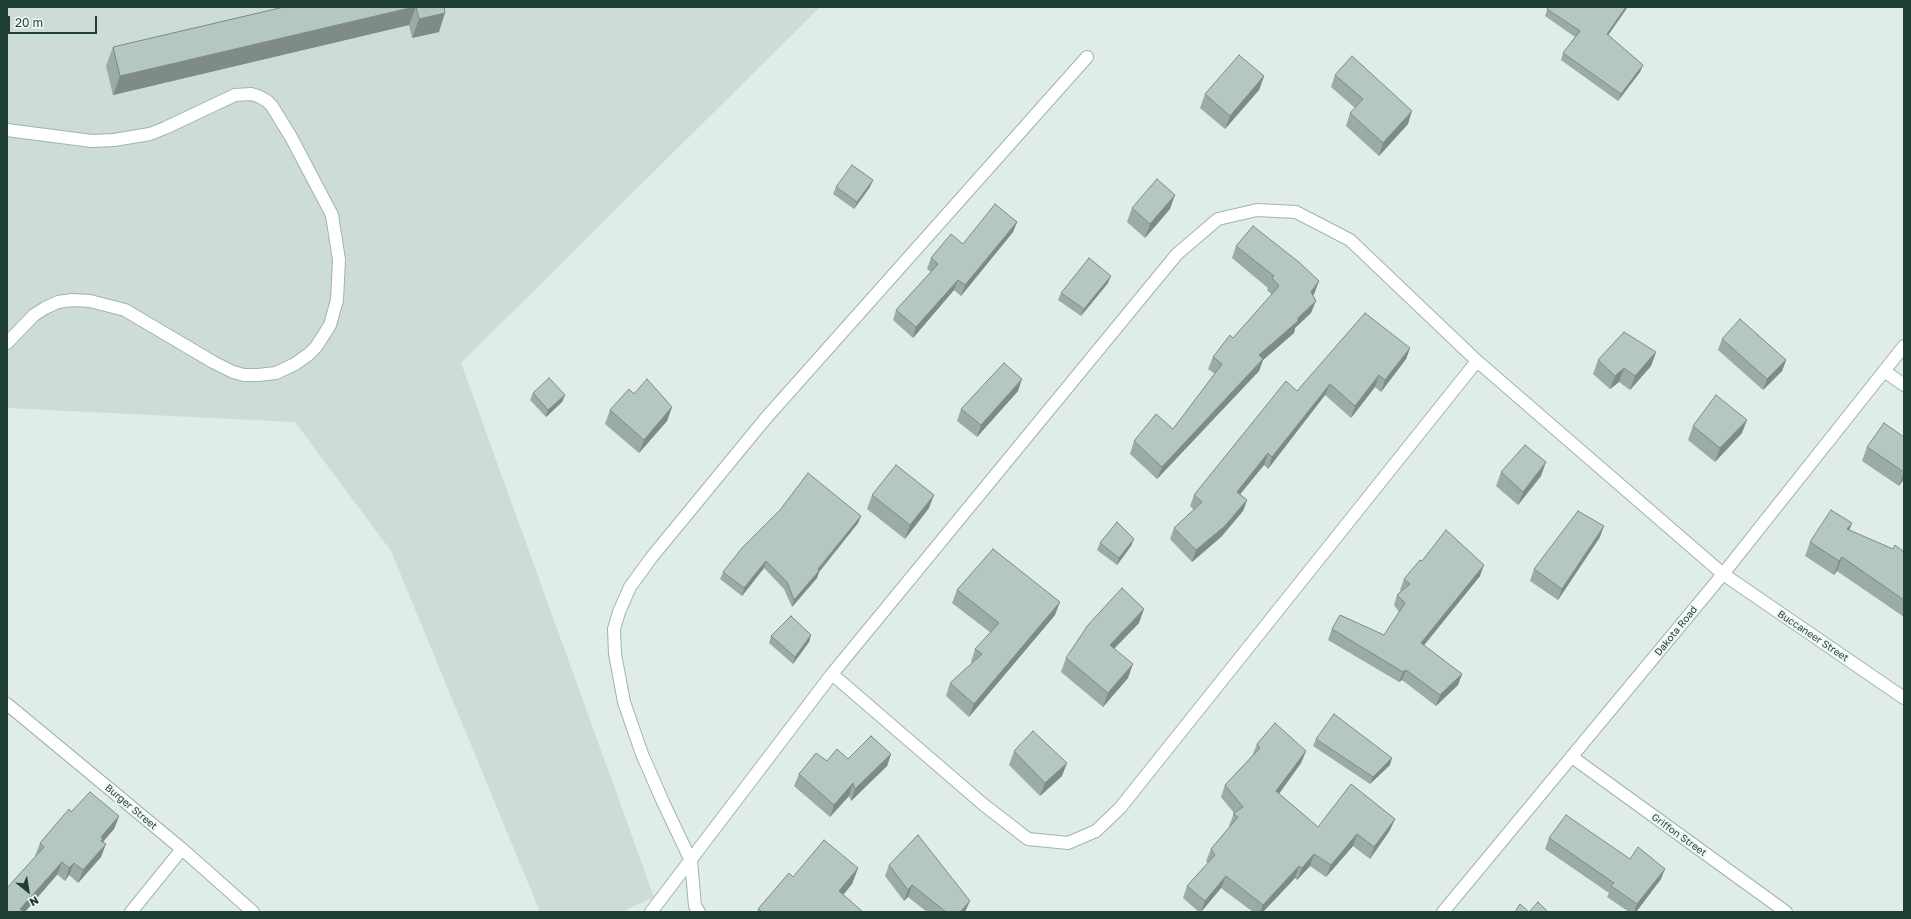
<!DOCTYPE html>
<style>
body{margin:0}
#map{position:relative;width:1911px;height:919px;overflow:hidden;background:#dfece7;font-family:"Golos Text",sans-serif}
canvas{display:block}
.frame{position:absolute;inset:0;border:8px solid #1e3e36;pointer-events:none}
.north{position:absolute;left:8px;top:871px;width:40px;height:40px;-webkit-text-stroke:3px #f0f8f4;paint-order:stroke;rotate:150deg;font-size:11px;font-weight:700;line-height:16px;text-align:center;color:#1e3e36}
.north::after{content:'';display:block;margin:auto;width:14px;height:18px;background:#1e3e36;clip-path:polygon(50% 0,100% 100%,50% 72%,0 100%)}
.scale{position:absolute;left:8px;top:16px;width:89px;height:18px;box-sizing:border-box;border:2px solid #1e3e36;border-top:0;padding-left:5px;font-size:12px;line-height:14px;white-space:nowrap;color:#1e3e36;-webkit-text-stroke:3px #f0f8f4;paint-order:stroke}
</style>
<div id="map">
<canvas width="1911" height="919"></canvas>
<div class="frame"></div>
<div class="north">N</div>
<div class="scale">20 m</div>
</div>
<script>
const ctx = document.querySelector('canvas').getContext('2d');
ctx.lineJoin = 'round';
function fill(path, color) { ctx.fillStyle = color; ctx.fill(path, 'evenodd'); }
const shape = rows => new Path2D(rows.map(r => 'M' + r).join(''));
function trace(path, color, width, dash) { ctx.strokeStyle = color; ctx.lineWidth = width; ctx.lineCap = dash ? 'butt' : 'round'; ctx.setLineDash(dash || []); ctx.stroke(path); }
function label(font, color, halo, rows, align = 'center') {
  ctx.font = font + ' "Golos Text",sans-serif'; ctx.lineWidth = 4; ctx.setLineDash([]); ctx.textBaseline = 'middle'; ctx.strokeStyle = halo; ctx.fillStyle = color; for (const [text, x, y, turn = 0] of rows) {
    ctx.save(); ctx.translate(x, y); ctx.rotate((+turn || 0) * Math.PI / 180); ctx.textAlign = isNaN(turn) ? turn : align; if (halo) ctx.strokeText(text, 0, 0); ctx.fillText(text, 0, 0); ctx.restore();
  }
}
fill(shape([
 [7,7,820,7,461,363,654,897,622,912,540,912,391,551,295,422,7,408]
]), '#cddcd6');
const service = shape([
 [7,130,92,141,114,140,150,134,165,128,235,95,251,94,258,96,267,101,272,106,291,137,332,215,339,260,337,300,330,325,316,347,309,354,295,364,276,373,258,375,244,375,233,372,213,362,125,310,90,301,72,300,58,302,45,308,34,315,7,343]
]);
const minor = shape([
 [1884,371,1904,385],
 [832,674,984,805,1028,839,1068,843,1096,831,1120,808,1477,361],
 [7,704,182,849,253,912],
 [1572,757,1786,912],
 [131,912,182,849],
 [651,912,832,674,1177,254,1218,219,1257,210,1296,212,1350,240,1477,361,1723,574,1904,698],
 [699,912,695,906,691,861,663,802,642,754,624,702,615,654,614,629,619,612,630,587,651,558,766,418,1087,57],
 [1443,912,1723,574,1904,346]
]);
trace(service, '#a1b4ae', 14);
trace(minor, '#a1b4ae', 14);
trace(service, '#fff', 12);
trace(minor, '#fff', 12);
fill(shape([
 [284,7,444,7,439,32,412,38,409,25,113,95,106,66,113,47],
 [1548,7,1627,7,1625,11,1608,35,1643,65,1640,72,1618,101,1561,60,1563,53,1575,37,1545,16],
 [1335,75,1408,124,1379,156,1346,126,1350,113,1355,108,1331,87],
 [1264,76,1259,90,1225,129,1200,108,1205,94],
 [836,187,870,187,854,209,833,194],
 [1132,208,1170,209,1145,238,1127,222],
 [1017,222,1013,232,961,296,954,290,913,338,893,320,896,310,931,272,927,269,931,258,963,244],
 [1236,246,1319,281,1314,294,1313,296,1311,313,1295,328,1294,333,1263,360,1259,371,1157,479,1130,454,1134,441,1173,429,1215,374,1208,369,1213,357,1233,338,1272,295,1267,290,1268,288,1232,258],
 [1108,283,1081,316,1058,300,1061,293],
 [1722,339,1786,360,1782,371,1763,390,1718,350],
 [1410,348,1406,359,1381,392,1375,387,1351,418,1325,395,1268,469,1264,465,1240,494,1247,500,1243,511,1221,537,1192,562,1170,539,1174,528,1194,510,1190,506,1194,495,1297,391],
 [1656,352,1651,366,1630,390,1619,382,1610,389,1593,374,1598,360],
 [1018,391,977,437,957,421,961,409],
 [533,393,565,395,562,402,546,417,530,400],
 [634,394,672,407,667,421,639,453,605,424,610,410],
 [1693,426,1742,433,1715,462,1688,440],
 [1904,437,1904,479,1899,486,1862,461,1867,447],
 [1501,472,1541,476,1518,505,1496,486],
 [872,495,929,508,905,539,867,509],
 [861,516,858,523,819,572,817,578,792,607,784,589,764,568,742,596,720,579,723,572],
 [1849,531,1893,549,1904,552,1904,617,1837,571,1834,575,1805,556,1810,542],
 [1600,537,1558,600,1530,581,1534,569],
 [1134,539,1131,546,1117,565,1097,550,1100,543],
 [1422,561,1480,576,1424,645,1462,674,1458,685,1436,706,1402,680,1399,682,1328,640,1332,629,1384,635,1399,612,1394,605,1397,595,1401,591,1400,590,1404,579],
 [957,590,1055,615,969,717,946,696,950,683,972,663,971,662,975,649,991,633,952,603],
 [1139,623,1114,649,1128,678,1103,707,1061,672,1066,658],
 [811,635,809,642,793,664,769,643,771,636],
 [1316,739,1390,765,1370,784,1313,746],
 [1257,744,1306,751,1301,763,1279,794,1318,827,1395,819,1390,830,1370,859,1353,846,1326,877,1310,866,1297,880,1295,878,1263,912,1253,912,1221,888,1201,912,1199,912,1183,898,1187,886,1208,863,1206,861,1211,849,1230,826,1229,826,1234,813,1221,797,1225,785,1252,756],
 [1014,751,1062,776,1040,796,1009,765],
 [891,754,887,766,851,801,849,796,830,817,794,786,799,774,827,761,848,759],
 [71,812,119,816,114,829,103,842,101,857,78,883,69,875,65,881,35,856,40,843],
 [1549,838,1661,879,1636,912,1629,912,1607,897,1609,893,1545,849],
 [889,865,965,912,927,912,908,897,904,901,885,876],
 [858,868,852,884,843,895,863,912,757,912,758,909,793,877]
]), '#9baba5');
fill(shape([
 [414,7,416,7,409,25,113,95,120,76],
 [1626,7,1627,7,1625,11,1604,41,1607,34],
 [445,13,439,32,412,38,419,19],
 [1643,65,1640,72,1618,101,1621,94],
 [1264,76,1259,90,1225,129,1230,116],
 [1412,111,1408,124,1379,156,1383,143],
 [873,180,870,187,854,209,857,202],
 [1175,195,1170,209,1145,238,1150,224],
 [1017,222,1013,232,961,296,965,285],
 [1111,276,1108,283,1081,316,1084,309],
 [958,280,954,290,913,338,916,327],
 [1319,281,1314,294,1306,304,1311,292],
 [1316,301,1311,313,1295,328,1294,333,1263,360,1259,371,1157,479,1162,467,1259,355],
 [1410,348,1406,359,1381,392,1385,380],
 [1656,352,1651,366,1630,390,1635,376],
 [1786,360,1782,371,1763,390,1767,379],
 [1624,368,1619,382,1610,389,1615,376],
 [1379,375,1375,387,1351,418,1355,406],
 [1022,379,1018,391,977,437,981,425],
 [1330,384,1325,395,1268,469,1272,457],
 [565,395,562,402,546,417,548,410],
 [672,407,667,421,639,453,644,440],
 [1747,420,1742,433,1715,462,1720,448],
 [1268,453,1264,465,1233,503,1237,492],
 [1546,462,1541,476,1518,505,1523,492],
 [1904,472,1904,479,1899,486],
 [934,495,929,508,905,539,910,525],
 [1247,500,1243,511,1221,537,1192,562,1196,550],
 [861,516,858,523,819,572,817,578,792,607,794,600],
 [1852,523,1847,537,1847,529],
 [1604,526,1600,537,1558,600,1562,589],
 [1134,539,1131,546,1117,565,1119,558],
 [1842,557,1837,571,1834,575,1839,561],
 [766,561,764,568,742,596,744,588],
 [1484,565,1480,576,1417,654,1421,643],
 [1060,602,1055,615,969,717,974,704],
 [1144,609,1139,623,1105,658,1110,645],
 [811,635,809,642,793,664,795,657],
 [1133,664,1128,678,1103,707,1108,693],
 [1406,670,1402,680,1399,682,1403,672],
 [1462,674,1458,685,1436,706,1440,695],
 [1306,751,1301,763,1272,803,1276,791],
 [891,754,887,766,851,801,855,789],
 [1392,758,1390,765,1370,784,1373,777],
 [1067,763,1062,776,1040,796,1045,783],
 [853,783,849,796,830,817,834,805],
 [119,816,114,829,101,844,101,837],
 [1395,819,1390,830,1370,859,1374,847],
 [1357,834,1353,846,1326,877,1331,865],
 [106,844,101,857,78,883,83,870],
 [1314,854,1310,866,1297,880,1302,868],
 [62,862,57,875,25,912,19,912,20,909],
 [74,863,69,875,65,881,69,868],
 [1299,866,1295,878,1263,912,1260,912,1263,905],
 [858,868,852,884,833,907,839,891],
 [1665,869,1661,879,1636,912,1634,912,1637,904],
 [1226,876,1221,888,1201,912,1205,901],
 [912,885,908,897,904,901,908,890],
 [970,901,965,912,960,912]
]), '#7e8b86');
const building = shape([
 [284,7,414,7,120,76,113,47,284,7],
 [416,7,444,7,445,13,419,19,416,7],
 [1548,7,1626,7,1607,34,1643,65,1621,94,1563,53,1580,31,1547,9,1548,7],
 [1239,55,1264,76,1230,116,1205,94,1239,55],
 [1352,56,1412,111,1383,143,1350,113,1363,99,1335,75,1352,56],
 [852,165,873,180,857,202,836,187,852,165],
 [1157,179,1175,195,1150,224,1132,208,1157,179],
 [995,204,1017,222,965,285,958,280,916,327,896,310,938,264,931,258,951,234,963,244,995,204],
 [1253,226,1300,263,1319,281,1311,292,1316,301,1298,318,1298,321,1259,355,1263,359,1162,467,1134,441,1156,414,1173,429,1222,364,1213,357,1230,335,1233,338,1279,286,1272,278,1274,276,1236,246,1253,226],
 [1089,258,1111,276,1084,309,1061,293,1089,258],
 [1365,313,1410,348,1385,380,1379,375,1355,406,1330,384,1272,457,1268,453,1237,492,1247,500,1225,526,1196,550,1174,528,1202,502,1194,495,1286,381,1297,391,1365,313],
 [1740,319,1786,360,1767,379,1722,339,1740,319],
 [1624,332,1656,352,1635,376,1624,368,1615,376,1598,360,1624,332],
 [1004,363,1022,379,981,425,961,409,1004,363],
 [549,378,565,395,548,410,533,393,549,378],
 [647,379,672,407,644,440,610,410,629,389,634,394,647,379],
 [1716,395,1747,420,1720,448,1693,426,1716,395],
 [1884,423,1904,437,1904,472,1867,447,1884,423],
 [1525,445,1546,462,1523,492,1501,472,1525,445],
 [896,465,934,495,910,525,872,495,896,465],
 [808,473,861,516,818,569,819,571,794,600,787,582,766,561,744,588,723,572,742,548,780,510,808,473],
 [1831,510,1852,523,1847,529,1893,549,1895,545,1904,552,1904,600,1842,557,1839,561,1810,542,1831,510],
 [1578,511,1604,526,1562,589,1534,569,1578,511],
 [1117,522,1134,539,1119,558,1100,543,1117,522],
 [1446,530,1484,565,1421,643,1462,674,1440,695,1406,670,1403,672,1332,629,1340,615,1384,635,1405,603,1397,595,1410,584,1404,579,1420,560,1422,561,1446,530],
 [993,549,1060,602,974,704,950,683,982,654,975,649,999,623,957,590,993,549],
 [1122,588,1144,609,1110,645,1133,664,1108,693,1066,658,1088,625,1122,588],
 [791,616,811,635,795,657,771,636,791,616],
 [1334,714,1392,758,1373,777,1316,739,1334,714],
 [1275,723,1306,751,1276,791,1318,827,1351,784,1395,819,1374,847,1357,834,1331,865,1314,854,1302,868,1299,866,1263,905,1226,876,1205,901,1187,886,1215,855,1211,849,1238,817,1233,814,1243,807,1225,785,1260,748,1257,744,1275,723],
 [1033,731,1067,763,1045,783,1014,751,1033,731],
 [871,736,891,754,855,789,853,783,834,805,799,774,816,753,827,761,837,749,848,759,871,736],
 [90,792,119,816,101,837,103,838,101,841,106,844,83,870,74,863,69,868,62,862,20,909,24,912,7,912,7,888,44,847,40,843,69,809,71,812,90,792],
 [1566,815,1630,859,1638,847,1665,869,1637,904,1611,886,1614,883,1549,838,1566,815],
 [918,835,970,901,960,912,946,912,912,885,908,890,889,865,918,835],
 [824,840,858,868,839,891,863,912,762,912,758,909,789,873,793,877,824,840],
 [1538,902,1548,912,1515,912,1520,904,1529,912,1538,902]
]);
fill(building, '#b4c7c0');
trace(building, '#7e8b86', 1);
label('10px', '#1e3e36', '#f0f8f4', [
 ["Dakota Road",1676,631,-51],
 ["Buccaneer Street",1813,636,34],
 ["Burger Street",131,807,40],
 ["Griffon Street",1679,835,36]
]);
</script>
